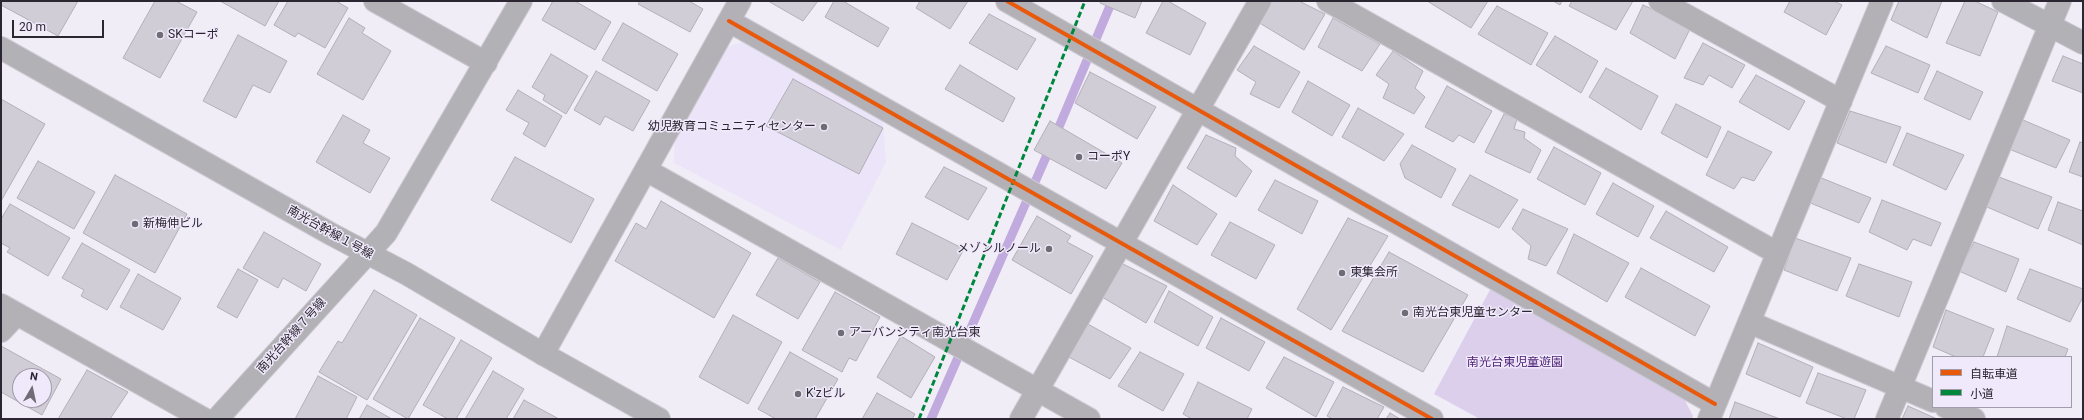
<!DOCTYPE html>
<meta charset="utf-8">
<style>
body{margin:0}
#map{position:relative;width:2084px;height:420px;overflow:hidden;background:#f1edf7;font-family:Roboto,"Noto Sans JP",sans-serif}
canvas{display:block}
.frame{position:absolute;inset:0;border:2px solid #2b2631;pointer-events:none}
.legend{position:absolute;left:1932px;top:356px;width:140px;height:52px;box-sizing:border-box;background:#f0e9fb;border:1px solid #a19baa;margin:0;padding:5px 7px;list-style:none;font-size:12px;color:#2b2631}
.legend li{display:flex;align-items:center;gap:8px;height:20px}
.legend b{width:20px;border:1px solid #a19baa}
.north{position:absolute;left:12px;top:368px;width:40px;height:40px;box-sizing:border-box;background:#f0e9fb;border:1px solid #a19baa;border-radius:50%;rotate:9deg;font-size:11px;font-weight:700;line-height:16px;text-align:center;color:#2b2631}
.north::after{content:'';display:block;margin:auto;width:14px;height:18px;background:#706c76;clip-path:polygon(50% 0,100% 100%,50% 72%,0 100%)}
.scale{position:absolute;left:12px;top:20px;width:92px;height:18px;box-sizing:border-box;border:2px solid #2b2631;border-top:0;padding-left:5px;font-size:12px;line-height:14px;white-space:nowrap;color:#2b2631;-webkit-text-stroke:3px #f0e9fb;paint-order:stroke}
</style>
<div id="map">
<canvas width="2084" height="420"></canvas>
<div class="frame"></div>
<ul class="legend">
<li><b style="height:5px;background:#e8590c"></b>自転車道</li>
<li><b style="height:5px;background:#00873e"></b>小道</li>
</ul>
<div class="north">N</div>
<div class="scale">20 m</div>
</div>
<script>
const ctx = document.querySelector('canvas').getContext('2d');
ctx.lineJoin = 'round';
function fill(path, color) { ctx.fillStyle = color; ctx.fill(path, 'evenodd'); }
const shape = rows => new Path2D(rows.map(r => 'M' + r).join(''));
function trace(path, color, width, dash) { ctx.strokeStyle = color; ctx.lineWidth = width; ctx.lineCap = dash ? 'butt' : 'round'; ctx.setLineDash(dash || []); ctx.stroke(path); }
function label(font, color, halo, rows, align = 'center') {
  ctx.font = font + ' Roboto,"Noto Sans JP",sans-serif'; ctx.lineWidth = 3; ctx.setLineDash([]); ctx.textBaseline = 'middle'; ctx.strokeStyle = halo; ctx.fillStyle = color; for (const [text, x, y, turn = 0] of rows) {
    ctx.save(); ctx.translate(x, y); ctx.rotate((+turn || 0) * Math.PI / 180); ctx.textAlign = isNaN(turn) ? turn : align; if (halo) ctx.strokeText(text, 0, 0); ctx.fillText(text, 0, 0); ctx.restore();
  }
}
fill(shape([
 [742,42,883,122,886,162,841,250,674,163,675,129,719,50]
]), '#ece4f9');
fill(shape([
 [1492,286,1681,393,1693,416,1692,419,1480,419,1434,394]
]), '#dbcfec');
trace(shape([
 [931,419,1053,141,1112,1]
]), '#c0aade', 9);
const building = shape([
 [1,1,78,1,58,36,1,5,1,1],
 [155,1,176,1,197,12,160,78,123,58,155,1],
 [220,1,279,1,265,26,220,1],
 [288,1,336,1,348,8,325,48,298,33,295,37,274,25,288,1],
 [553,1,575,1,611,22,595,50,542,20,553,1],
 [640,1,689,1,703,9,690,32,638,4,640,1],
 [768,1,818,1,803,21,768,1],
 [834,1,843,1,889,28,878,47,825,17,834,1],
 [920,1,968,1,950,29,916,8,920,1],
 [1101,1,1142,1,1135,18,1100,3,1101,1],
 [1163,1,1168,1,1206,23,1190,55,1146,33,1163,1],
 [1271,1,1299,1,1325,14,1304,50,1258,22,1271,1],
 [1427,1,1488,1,1471,28,1427,1],
 [1553,1,1562,1,1560,5,1553,1],
 [1572,1,1633,1,1616,30,1569,6,1572,1],
 [1790,1,1834,1,1842,5,1826,35,1784,12,1790,1],
 [1899,1,1942,1,1927,38,1891,20,1899,1],
 [1965,1,1975,1,1998,12,1980,56,1946,43,1965,1],
 [1643,5,1691,27,1675,59,1630,33,1643,5],
 [1497,6,1548,33,1531,65,1478,34,1497,6],
 [989,14,1036,39,1017,70,969,43,989,14],
 [349,18,365,28,362,33,391,51,363,100,317,74,349,18],
 [1333,18,1380,44,1362,71,1318,47,1333,18],
 [623,23,678,54,657,91,602,60,623,23],
 [238,35,287,61,270,93,253,85,236,118,203,101,238,35],
 [1555,36,1598,61,1581,93,1536,65,1555,36],
 [1703,43,1745,65,1732,88,1709,75,1703,85,1684,78,1703,43],
 [1254,46,1300,72,1279,108,1250,94,1256,82,1237,70,1254,46],
 [1886,46,1930,65,1918,93,1871,73,1886,46],
 [1393,51,1423,71,1415,88,1425,97,1414,114,1383,98,1389,84,1376,75,1393,51],
 [551,54,588,76,566,114,543,100,545,95,532,87,551,54],
 [2063,56,2083,64,2083,93,2052,81,2063,56],
 [960,65,1015,98,1003,122,945,89,960,65],
 [1606,68,1658,96,1641,130,1589,97,1606,68],
 [596,71,650,101,633,131,605,116,600,125,574,110,596,71],
 [1937,71,1983,92,1970,120,1924,99,1937,71],
 [1090,72,1156,107,1137,139,1075,103,1090,72],
 [1756,75,1805,101,1789,130,1739,102,1756,75],
 [793,79,883,128,859,174,766,126,793,79],
 [1308,81,1350,105,1332,136,1292,112,1308,81],
 [1447,86,1492,111,1474,143,1459,135,1453,142,1425,127,1447,86],
 [518,90,562,116,545,147,523,134,529,123,506,110,518,90],
 [1,99,45,124,1,201,1,99],
 [1676,104,1721,127,1707,158,1661,133,1676,104],
 [1358,108,1404,134,1384,161,1342,137,1358,108],
 [1850,111,1901,127,1886,163,1837,143,1850,111],
 [1504,114,1517,119,1514,129,1525,132,1524,138,1541,150,1530,173,1485,152,1504,114],
 [343,115,370,130,363,143,390,158,370,193,316,162,343,115],
 [2023,120,2070,140,2056,168,2009,149,2023,120],
 [1050,121,1122,163,1106,189,1034,150,1050,121],
 [1728,131,1772,152,1754,181,1742,177,1734,189,1706,175,1728,131],
 [1907,133,1964,155,1946,190,1893,165,1907,133],
 [1206,135,1236,148,1235,156,1252,171,1236,197,1187,168,1206,135],
 [2080,142,2083,143,2083,177,2069,172,2080,142],
 [1412,145,1456,169,1441,198,1405,178,1400,164,1412,145],
 [1554,147,1601,173,1585,205,1537,179,1554,147],
 [515,157,594,199,571,243,491,200,515,157],
 [38,161,95,192,74,229,17,198,38,161],
 [944,167,987,188,968,220,925,197,944,167],
 [115,175,187,214,155,273,83,233,115,175],
 [1470,175,1518,200,1499,228,1452,205,1470,175],
 [1819,177,1871,198,1859,223,1808,202,1819,177],
 [1999,177,2052,197,2038,229,1987,207,1999,177],
 [1275,180,1318,201,1302,234,1258,210,1275,180],
 [1613,183,1654,206,1638,237,1596,214,1613,183],
 [1173,185,1217,214,1197,245,1154,221,1173,185],
 [1882,200,1941,223,1931,246,1913,239,1907,250,1869,232,1882,200],
 [661,201,751,253,714,318,615,261,636,223,646,229,661,201],
 [2058,202,2083,211,2083,245,2048,230,2058,202],
 [10,204,70,238,48,276,7,252,10,248,1,243,1,219,10,204],
 [1523,209,1568,229,1546,266,1528,259,1531,246,1512,229,1523,209],
 [1666,211,1728,247,1714,272,1650,238,1666,211],
 [1037,216,1071,236,1067,242,1093,256,1071,294,1012,260,1037,216],
 [1348,218,1388,236,1331,330,1297,309,1348,218],
 [1230,222,1275,245,1256,279,1211,255,1230,222],
 [912,223,964,249,947,280,896,254,912,223],
 [264,232,321,264,306,291,283,278,278,288,243,268,264,232],
 [1574,234,1629,263,1607,302,1557,273,1574,234],
 [1795,238,1851,258,1837,291,1784,270,1795,238],
 [1974,242,2019,259,2006,292,1959,271,1974,242],
 [82,243,130,270,107,310,81,296,84,290,62,278,82,243],
 [1389,252,1468,295,1423,372,1342,331,1389,252],
 [778,258,820,282,798,319,756,295,778,258],
 [1119,262,1167,286,1146,323,1102,297,1119,262],
 [1859,264,1912,282,1899,317,1846,296,1859,264],
 [1641,268,1710,306,1695,336,1625,297,1641,268],
 [238,269,258,280,237,318,217,307,238,269],
 [2030,269,2083,289,2083,297,2070,322,2017,299,2030,269],
 [138,274,181,298,163,330,120,307,138,274],
 [374,290,417,315,367,400,319,372,338,341,342,343,374,290],
 [1169,291,1213,317,1198,346,1154,322,1169,291],
 [835,292,880,317,856,361,849,358,842,372,802,350,835,292],
 [1946,310,1994,329,1983,357,1956,357,1933,347,1946,310],
 [733,315,782,342,748,404,699,377,733,315],
 [420,318,455,338,408,419,373,399,420,318],
 [1221,318,1265,342,1249,371,1206,348,1221,318],
 [1086,323,1131,348,1110,379,1067,356,1086,323],
 [2007,326,2068,349,2065,357,1997,357,2007,326],
 [901,336,935,357,911,398,877,377,901,336],
 [461,340,492,358,456,419,448,419,423,405,461,340],
 [1758,343,1813,367,1800,397,1746,374,1758,343],
 [1,346,61,379,42,415,1,392,1,346],
 [20,376,44,376,44,400,20,400,20,376],
 [790,352,838,379,815,419,776,419,758,409,790,352],
 [1140,352,1184,374,1163,411,1118,386,1140,352],
 [1284,357,1334,382,1316,417,1266,388,1284,357],
 [87,370,128,392,110,419,58,419,87,370],
 [493,371,524,389,506,419,465,419,493,371],
 [1818,373,1866,390,1854,419,1847,419,1806,403,1818,373],
 [318,376,357,397,346,419,295,419,318,376],
 [1198,382,1252,409,1247,419,1192,419,1183,414,1198,382],
 [1343,387,1384,407,1377,419,1333,419,1327,416,1343,387],
 [877,393,915,414,912,419,862,419,877,393],
 [524,400,559,419,513,419,524,400],
 [1735,402,1780,419,1729,419,1735,402],
 [367,405,392,419,359,419,367,405],
 [1908,406,1937,419,1902,419,1908,406],
 [1390,413,1400,419,1386,419,1390,413]
]);
fill(building, '#d1cdd7');
trace(building, '#b3afb9', 1);
const street = shape([
 [375,1,486,63],
 [1007,1,1715,404],
 [1328,1,1777,253],
 [1660,1,1841,101],
 [729,21,1432,419],
 [646,170,1089,419],
 [1,305,204,419],
 [1749,322,1933,401],
 [1,331,17,314],
 [543,354,740,1],
 [1946,407,1974,419],
 [1021,419,1260,1],
 [1709,419,1882,1],
 [1887,419,2060,1]
]);
const secondary = shape([
 [2003,1,2083,43],
 [1,48,331,234,407,274,543,354,659,419],
 [217,419,386,233,521,1]
]);
trace(street, '#cdcad3', 24);
trace(secondary, '#cdcad3', 24);
trace(street, '#b3b1b6', 22);
trace(secondary, '#b2b1b6', 22);
trace(shape([
 [919,419,1085,1]
]), '#00873e', 3, [6, 3]);
trace(shape([
 [1007,1,1715,404],
 [729,21,1432,419]
]), '#e8590c', 4);
for (const [x, y, r, color] of [
 [160,35,4,"#706c76"],
 [824,127,4,"#706c76"],
 [1079,157,4,"#706c76"],
 [135,224,4,"#706c76"],
 [1049,249,4,"#706c76"],
 [1342,273,4,"#706c76"],
 [1405,313,4,"#706c76"],
 [841,333,4,"#706c76"],
 [798,394,4,"#706c76"]
]) { const dot = new Path2D(); dot.arc(x, y, r, 0, 2 * Math.PI); ctx.fillStyle = color; ctx.fill(dot); trace(dot, '#f0e9fb', 1.5); }
label('12px', '#2b2631', '#f0e9fb', [
 ["SKコーポ",168,35],
 ["幼児教育コミュニティセンター",816,127,"right"],
 ["コーポY",1087,157],
 ["新梅伸ビル",143,224],
 ["メゾンルノール",1041,249,"right"],
 ["東集会所",1350,273],
 ["南光台東児童センター",1413,313],
 ["アーバンシティ南光台東",849,333],
 ["K'zビル",806,394]
], 'left');
label('12px', '#2b2631', '#f0e9fb', [
 ["南光台幹線１号線",330,233,29],
 ["南光台幹線７号線",292,336,-48]
]);
label('12px', '#4e2376', '#f0e9fb', [
 ["南光台東児童遊園",1515,363]
]);
</script>
